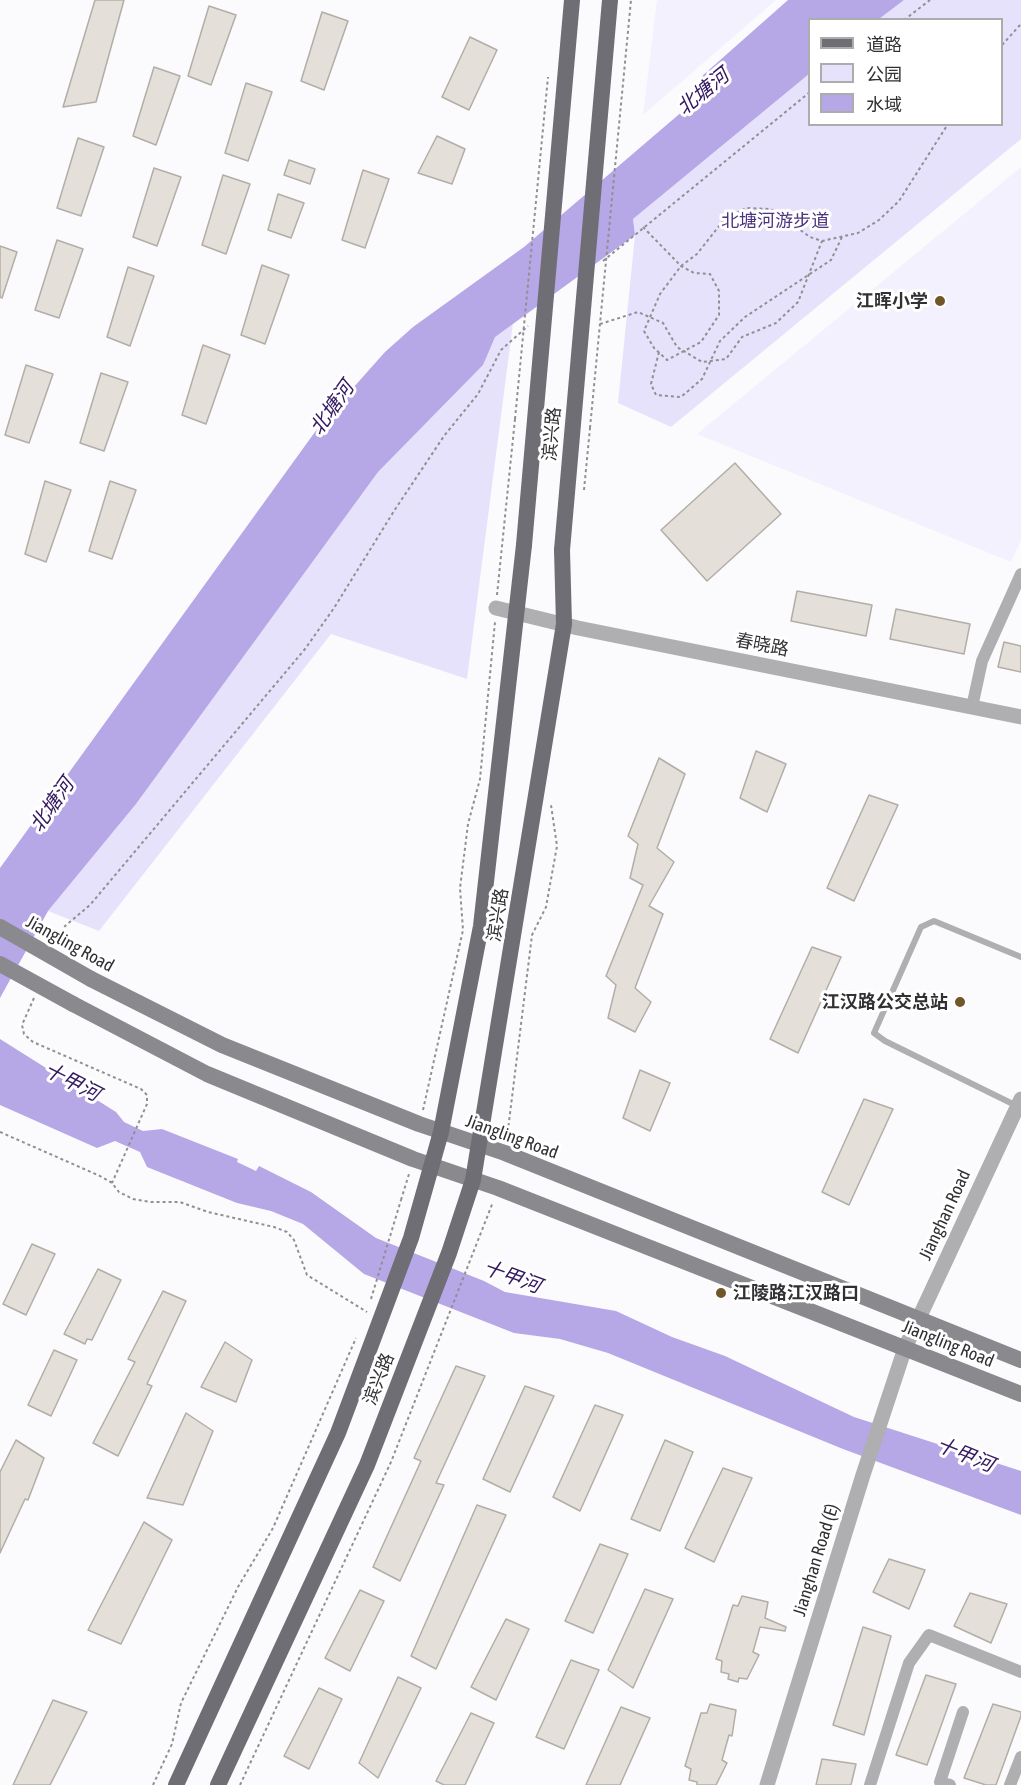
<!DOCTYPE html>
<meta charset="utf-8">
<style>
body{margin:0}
#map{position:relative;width:1021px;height:1785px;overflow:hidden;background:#fbfbfe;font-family:"Asap Condensed","Noto Sans SC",sans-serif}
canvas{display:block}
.legend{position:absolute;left:808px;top:18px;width:195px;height:108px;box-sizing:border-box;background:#fff;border:2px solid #adacad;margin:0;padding:8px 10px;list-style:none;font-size:18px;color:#313033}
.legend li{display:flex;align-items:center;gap:12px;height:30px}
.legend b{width:30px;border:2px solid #adacad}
</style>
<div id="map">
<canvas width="1021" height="1785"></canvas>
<ul class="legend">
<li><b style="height:8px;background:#6f6e74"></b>道路</li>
<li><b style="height:16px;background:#e7e2fb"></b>公园</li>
<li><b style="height:16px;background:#b6a7e7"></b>水域</li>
</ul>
</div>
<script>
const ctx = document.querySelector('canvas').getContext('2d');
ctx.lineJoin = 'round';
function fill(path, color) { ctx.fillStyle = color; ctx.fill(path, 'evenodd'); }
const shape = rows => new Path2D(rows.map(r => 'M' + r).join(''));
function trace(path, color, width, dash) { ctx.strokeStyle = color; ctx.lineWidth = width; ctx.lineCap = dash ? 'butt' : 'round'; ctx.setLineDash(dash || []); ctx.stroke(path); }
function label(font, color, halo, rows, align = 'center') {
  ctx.font = font + ' "Asap Condensed","Noto Sans SC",sans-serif'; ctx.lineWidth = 6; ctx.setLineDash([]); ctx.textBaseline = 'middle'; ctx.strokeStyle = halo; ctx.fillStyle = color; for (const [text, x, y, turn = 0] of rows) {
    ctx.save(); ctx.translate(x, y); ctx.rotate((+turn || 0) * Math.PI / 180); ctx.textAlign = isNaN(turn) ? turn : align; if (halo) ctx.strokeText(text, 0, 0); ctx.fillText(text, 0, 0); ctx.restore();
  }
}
fill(shape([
 [657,0,776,0,643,115],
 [1021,167,1021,540,1011,562,697,434]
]), '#f3f1fd');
fill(shape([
 [904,0,1021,0,1021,139,671,427,618,403,635,235,633,219,809,74,810,124,1002,124,1002,20,879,19],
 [513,323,467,679,331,634,99,931,48,911,136,804,378,472,483,365,494,337]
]), '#e7e2fb');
fill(shape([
 [788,0,904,0,879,19,810,20,809,74,633,219,635,235,495,337,483,365,378,472,136,804,48,911,0,998,0,868,320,425,385,352,413,327,524,247,698,98,701,77],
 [0,1039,116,1112,124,1122,143,1131,162,1129,238,1159,237,1162,256,1171,259,1166,311,1192,376,1238,484,1281,505,1292,616,1311,672,1337,725,1356,854,1417,1021,1471,1021,1515,843,1449,608,1353,560,1339,514,1333,364,1274,303,1224,271,1211,237,1203,147,1167,140,1152,115,1141,97,1148,0,1105]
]), '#b6a7e7');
const building = shape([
 [95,0,124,0,96,102,63,107,95,0],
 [209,6,236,15,211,85,188,76,209,6],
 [322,12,348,21,324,90,301,81,322,12],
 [470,37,497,50,469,110,442,97,470,37],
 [154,67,180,76,156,145,133,136,154,67],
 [246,83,272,92,248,161,225,153,246,83],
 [437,136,465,149,452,184,418,173,437,136],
 [78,138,104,147,81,216,57,208,78,138],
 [289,160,315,169,310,184,284,175,289,160],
 [154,168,181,177,157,246,133,237,154,168],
 [363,170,389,179,365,248,342,240,363,170],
 [223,175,250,184,226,254,202,245,223,175],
 [278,194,304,203,291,238,268,230,278,194],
 [57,240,83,249,59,318,35,310,57,240],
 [0,246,17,252,2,298,0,297,0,246],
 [262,265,289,275,265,344,241,335,262,265],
 [128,267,154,276,130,346,107,337,128,267],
 [203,345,230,355,206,424,182,415,203,345],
 [26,365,53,374,29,443,5,435,26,365],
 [101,373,128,382,104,451,80,443,101,373],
 [735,463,781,514,707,581,661,530,735,463],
 [45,481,71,490,46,562,25,554,45,481],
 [110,481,136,490,112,559,89,551,110,481],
 [797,591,872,605,866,636,791,621,797,591],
 [896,609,970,624,964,654,890,639,896,609],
 [1004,642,1021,646,1021,672,998,667,1004,642],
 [756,751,786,764,767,812,740,798,756,751],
 [659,758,685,774,657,848,674,862,649,906,663,914,635,988,651,1002,635,1032,608,1018,616,985,606,976,643,885,630,878,638,844,628,836,659,758],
 [869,795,898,805,854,901,827,888,869,795],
 [812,947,841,957,798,1053,770,1039,812,947],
 [640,1070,670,1083,650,1131,623,1118,640,1070],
 [864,1099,893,1109,849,1205,822,1192,864,1099],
 [32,1244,55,1254,26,1315,3,1304,32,1244],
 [98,1269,121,1280,92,1340,87,1339,85,1344,64,1334,98,1269],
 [163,1291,186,1301,147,1384,152,1386,118,1456,93,1443,135,1362,128,1359,163,1291],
 [225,1342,252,1360,236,1402,201,1387,225,1342],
 [54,1350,77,1360,51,1416,28,1405,54,1350],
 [456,1366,485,1376,436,1483,444,1485,400,1581,373,1567,421,1461,414,1458,456,1366],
 [525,1386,554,1396,510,1492,483,1479,525,1386],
 [595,1405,623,1415,580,1511,553,1497,595,1405],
 [186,1413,213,1431,183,1505,147,1498,186,1413],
 [16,1440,44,1458,28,1500,25,1499,0,1553,0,1472,16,1440],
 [665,1440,693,1452,660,1531,631,1519,665,1440],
 [723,1468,752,1478,714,1562,685,1548,723,1468],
 [477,1505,506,1515,436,1669,411,1656,477,1505],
 [144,1522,172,1540,121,1644,88,1630,144,1522],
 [600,1544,628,1554,593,1633,565,1621,600,1544],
 [889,1559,925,1570,909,1609,873,1592,889,1559],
 [645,1589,673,1599,633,1688,608,1670,645,1589],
 [360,1590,384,1601,350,1671,325,1658,360,1590],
 [970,1593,1007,1604,991,1643,954,1626,970,1593],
 [742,1596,768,1602,765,1618,786,1627,785,1631,760,1627,753,1652,759,1655,747,1679,739,1678,738,1682,728,1679,729,1674,721,1672,722,1661,716,1659,733,1605,738,1606,742,1596],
 [506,1619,529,1629,496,1700,471,1687,506,1619],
 [863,1627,891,1636,864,1735,833,1725,863,1627],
 [571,1660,599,1670,564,1749,536,1737,571,1660],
 [926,1675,956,1684,927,1765,896,1755,926,1675],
 [398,1677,421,1688,378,1778,359,1763,398,1677],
 [319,1688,342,1699,309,1769,284,1756,319,1688],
 [53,1700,87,1712,50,1785,13,1785,53,1700],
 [710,1704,736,1710,732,1736,729,1735,722,1760,727,1763,716,1785,697,1785,697,1782,689,1780,691,1769,685,1766,701,1713,707,1713,710,1704],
 [993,1704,1021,1712,1021,1716,996,1785,986,1785,964,1778,993,1704],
 [621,1707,650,1718,620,1785,586,1785,621,1707],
 [471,1713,494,1723,465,1785,444,1785,436,1781,471,1713],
 [822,1759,856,1764,851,1785,816,1785,822,1759]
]);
fill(building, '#e4e0d9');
trace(building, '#b2aea7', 1.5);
trace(shape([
 [904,20,930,0],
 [1002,45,1021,24],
 [643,227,681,266,694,273,710,274,719,291,719,315,701,342,667,360,654,348,644,331,660,294,681,266,697,254,723,221,746,208,771,209,810,237,822,241,858,233,879,220,899,201,948,124],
 [603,261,810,92],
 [659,352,651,384,656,395,681,397,702,379,720,341,745,317,831,260,842,237],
 [584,490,590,428],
 [497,595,515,419],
 [58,944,65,926,90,905,305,649,334,608,394,511,444,436,478,394,501,350,528,326],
 [34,998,22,1025,24,1034,33,1042,141,1089,147,1095,147,1104,112,1183],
 [423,1110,463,930,460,888,468,824,480,779,495,622],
 [0,1132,100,1176,112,1183,119,1192,133,1199,151,1202,180,1202,208,1212,274,1227,287,1232,294,1240,307,1275,367,1312],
 [507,1138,532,935,546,907,557,846,551,805],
 [401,1200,409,1174],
 [153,1785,172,1744,181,1703,238,1587,273,1528,356,1338],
 [240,1785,391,1462,493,1202]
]), '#908f92', 2, [3, 3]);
trace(shape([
 [1017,1106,885,1041,874,1033,921,927,934,921,1021,957]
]), '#afaeb1', 6);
trace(shape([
 [972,707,982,661,1021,574],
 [870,1785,909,1663,929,1635,1021,1672],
 [950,1785,940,1782,963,1712],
 [1010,1785,1021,1757]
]), '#afaeb1', 12);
trace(shape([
 [496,608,578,628,1021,717],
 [767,1785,863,1475,905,1348,1021,1099]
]), '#afaeb1', 15);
trace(shape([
 [91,979,222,1045,419,1124,505,1153,1021,1360],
 [73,1004,207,1074,413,1159,498,1188,1021,1394]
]), '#8a898e', 16);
trace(shape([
 [176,1785,338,1433,411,1238,441,1132,481,926,524,545],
 [218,1785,367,1465,449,1253,473,1180,564,624,562,550]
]), '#6f6e74', 16);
trace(shape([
 [600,324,638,312,663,323,677,347,702,362,726,359,742,337,776,323,798,302,822,241],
 [515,419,548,77],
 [590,428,631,0],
 [371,1299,401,1200]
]), '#908f92', 2, [3, 3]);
trace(shape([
 [0,927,91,979],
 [0,964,73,1004]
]), '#8a898e', 16);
trace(shape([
 [524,545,572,0],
 [562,550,610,0]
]), '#6f6e74', 16);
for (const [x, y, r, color] of [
 [940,301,6,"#705628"],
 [960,1002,6,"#705628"],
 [721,1293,6,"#705628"]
]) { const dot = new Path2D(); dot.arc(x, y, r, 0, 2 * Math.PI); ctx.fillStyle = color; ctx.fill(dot); trace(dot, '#fff', 2); }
label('18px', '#4c347f', '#fff', [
 ["北塘河游步道",775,221]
]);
label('bold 18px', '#313033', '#fff', [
 ["江晖小学",928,301],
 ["江汉路公交总站",948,1002],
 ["江陵路江汉路口",733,1293,"left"]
], 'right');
label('18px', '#313033', '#fff', [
 ["滨兴路",552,434,-85],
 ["春晓路",762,645,11],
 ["滨兴路",498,915,-81],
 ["Jiangling Road",70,944,29],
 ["Jiangling Road",512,1137,20],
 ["Jianghan Road",945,1215,-65],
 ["Jiangling Road",948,1344,22],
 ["滨兴路",379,1379,-69],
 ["Jianghan Road (E)",816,1560,-73]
]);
label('italic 20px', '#331861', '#fff', [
 ["北塘河",703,92,-39],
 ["北塘河",332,408,-55],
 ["北塘河",52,805,-55],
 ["十甲河",72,1082,27],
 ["十甲河",512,1277,20],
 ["十甲河",965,1455,22]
]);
</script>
